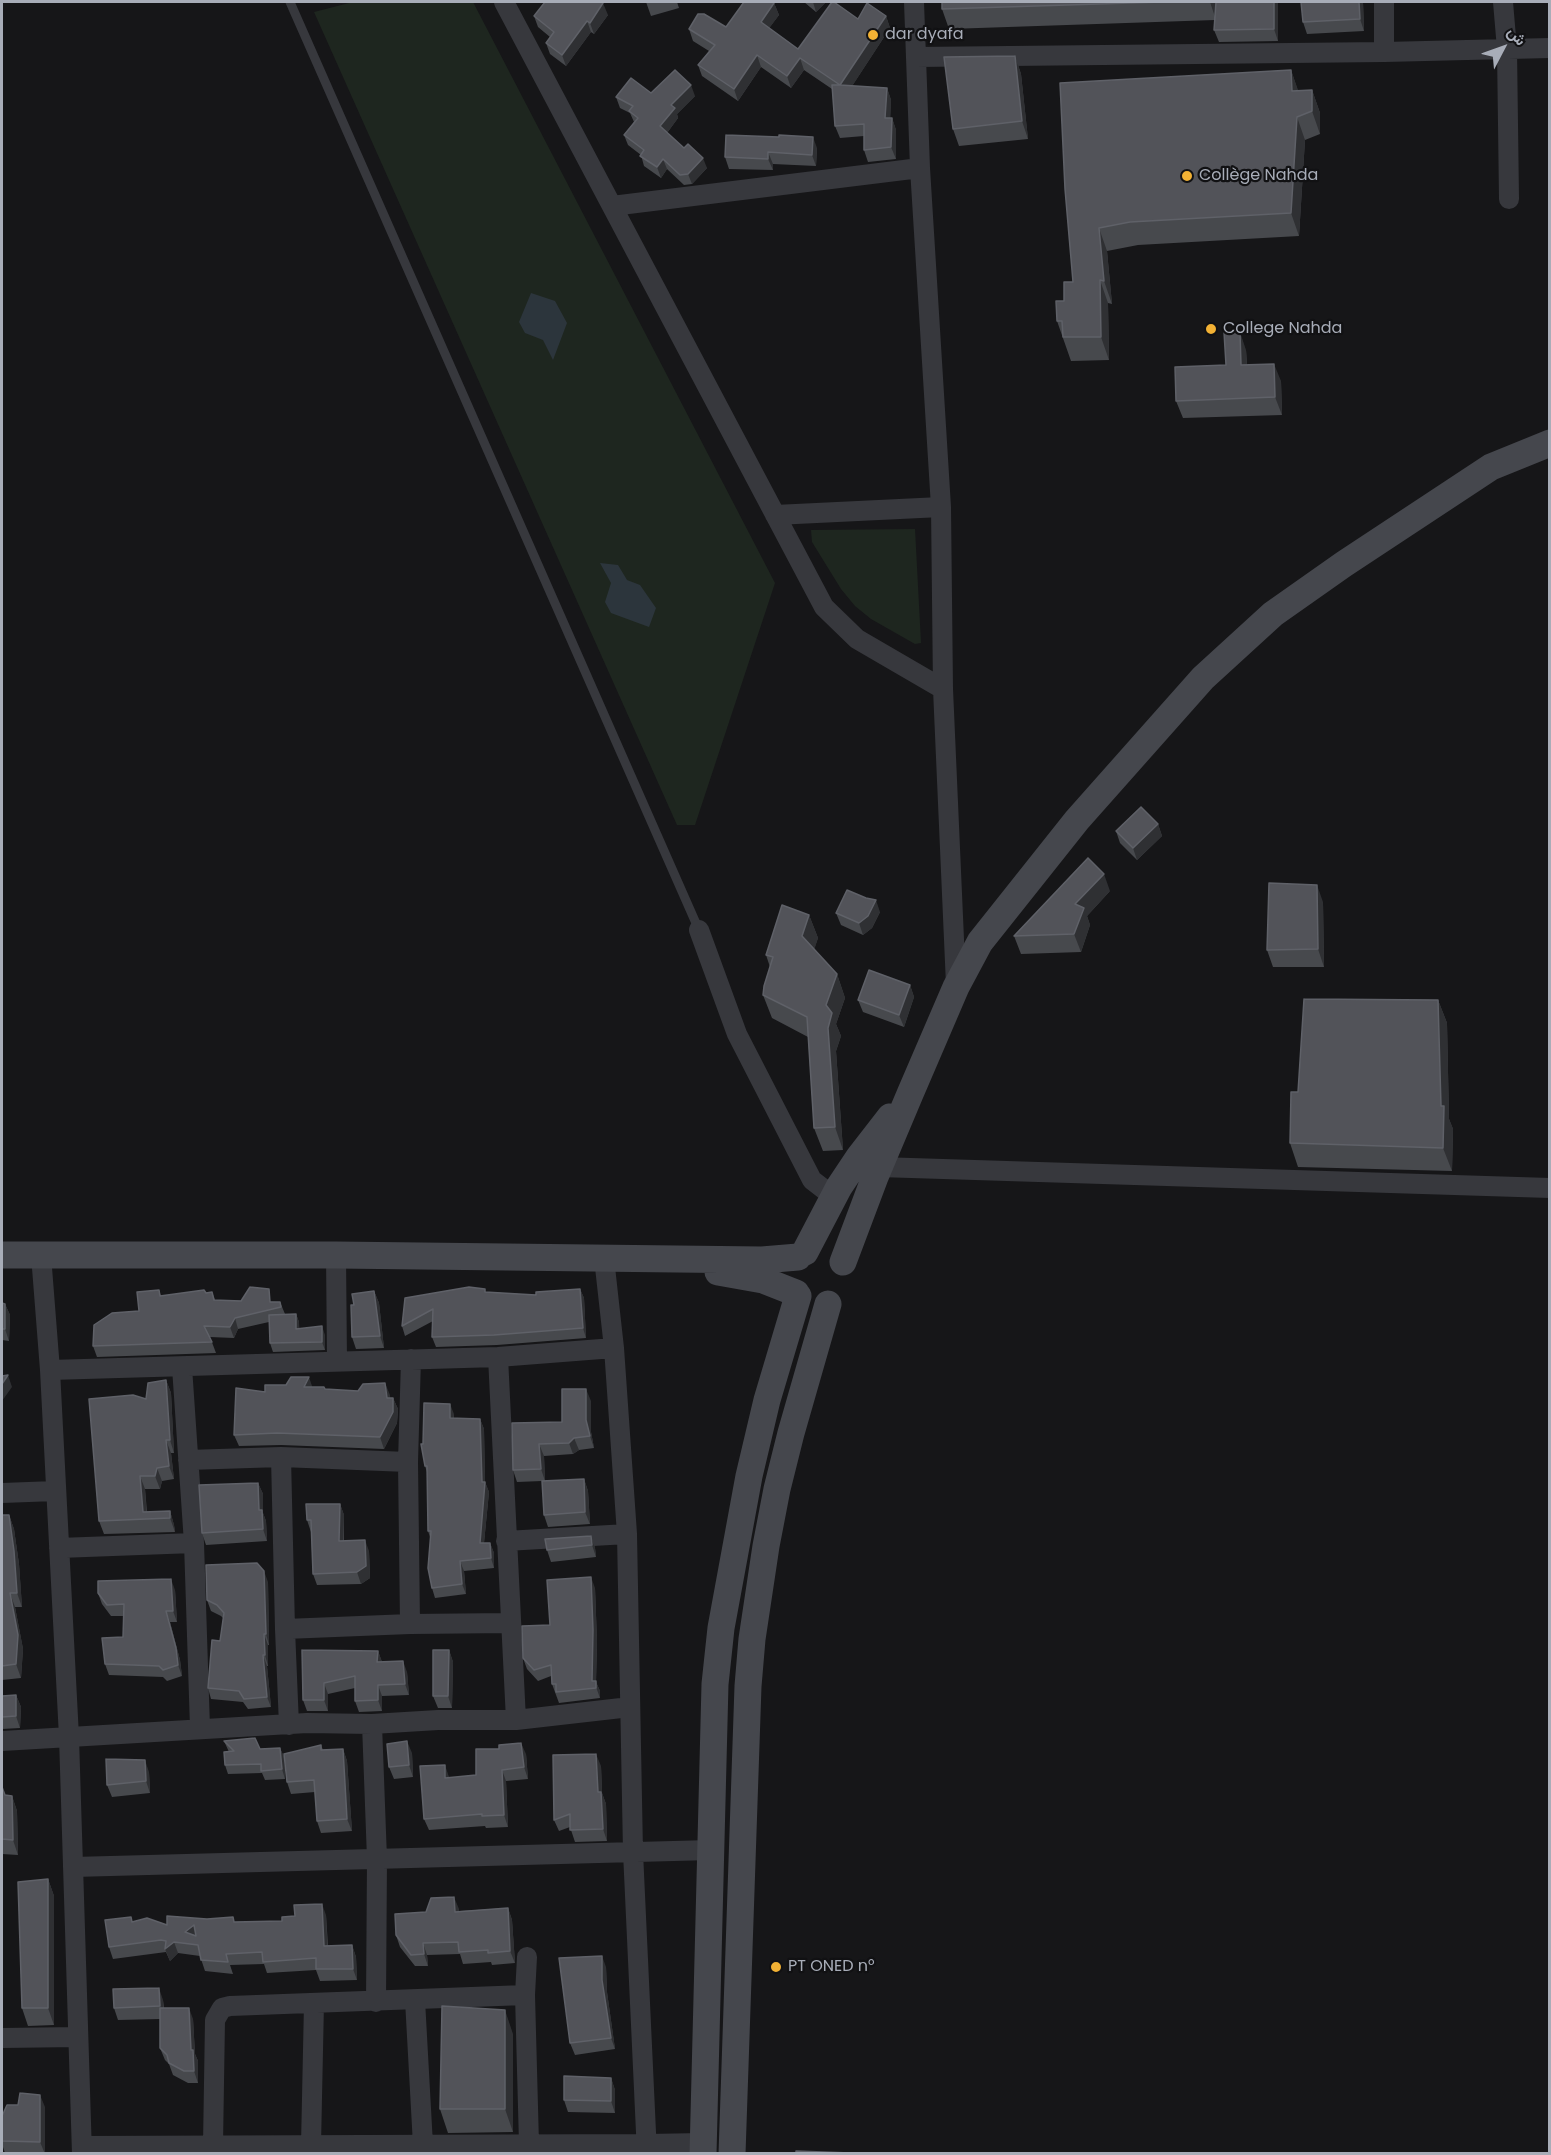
<!DOCTYPE html>
<meta charset="utf-8">
<style>
body{margin:0}
#map{position:relative;width:1551px;height:2155px;overflow:hidden;background:#161618;font-family:Poppins,Vazirmatn,sans-serif}
canvas{display:block}
.frame{position:absolute;inset:0;border:3px solid #a8adb8;pointer-events:none}
.north{position:absolute;left:1473px;top:18px;width:60px;height:60px;-webkit-text-stroke:4px #111113;paint-order:stroke;rotate:49deg;font-size:16px;font-weight:700;line-height:24px;text-align:center;color:#a8adb8}
.north::after{content:'';display:block;margin:auto;width:21px;height:27px;background:#a8adb8;clip-path:polygon(50% 0,100% 100%,50% 72%,0 100%)}
</style>
<div id="map">
<canvas width="1551" height="2155"></canvas>
<div class="frame"></div>
<div class="north">ش</div>
</div>
<script>
const ctx = document.querySelector('canvas').getContext('2d');
ctx.lineJoin = 'round';
function fill(path, color) { ctx.fillStyle = color; ctx.fill(path, 'evenodd'); }
const shape = rows => new Path2D(rows.map(r => 'M' + r).join(''));
function trace(path, color, width, dash) { ctx.strokeStyle = color; ctx.lineWidth = width; ctx.lineCap = dash ? 'butt' : 'round'; ctx.setLineDash(dash || []); ctx.stroke(path); }
function label(font, color, halo, rows, align = 'center') {
  ctx.font = font + ' Poppins,sans-serif'; ctx.lineWidth = 4.5; ctx.setLineDash([]); ctx.textBaseline = 'middle'; ctx.strokeStyle = halo; ctx.fillStyle = color; for (const [text, x, y, turn = 0] of rows) {
    ctx.save(); ctx.translate(x, y); ctx.rotate((+turn || 0) * Math.PI / 180); ctx.textAlign = isNaN(turn) ? turn : align; if (halo) ctx.strokeText(text, 0, 0); ctx.fillText(text, 0, 0); ctx.restore();
  }
}
fill(shape([
 [353,2,473,2,775,583,695,825,677,825,314,12],
 [915,529,921,643,915,644,871,619,855,606,841,589,812,542,811,530]
]), '#1e261f');
fill(shape([
 [531,293,555,301,567,323,553,360,543,340,525,333,519,322],
 [600,563,618,565,627,580,640,585,656,608,649,627,611,613,605,602,611,583]
]), '#2c353c');
trace(shape([
 [290,2,699,930]
]), '#37383d', 9);
trace(shape([
 [504,2,824,607,857,639,943,689],
 [914,2,920,168,941,507,943,689,956,985],
 [1384,2,1384,52],
 [1503,2,1507,49,1509,199],
 [916,57,1384,52,1550,48],
 [612,206,920,168],
 [775,515,941,507],
 [699,930,737,1034,812,1180,834,1197],
 [879,1167,1550,1188],
 [41,1255,50,1370,69,1737,82,2154],
 [336,1255,337,1361],
 [604,1258,614,1348,627,1534,633,1852,647,2154],
 [498,1357,516,1720],
 [182,1367,194,1543,200,1728],
 [50,1370,498,1357,614,1348],
 [281,1457,285,1629,289,1725],
 [188,1460,281,1457,408,1462],
 [2,1493,55,1491],
 [506,1541,627,1534],
 [59,1548,194,1543],
 [410,1624,408,1462,411,1359],
 [285,1629,410,1624,510,1623],
 [372,1724,377,1859,376,2002],
 [2,1741,307,1723,372,1724,438,1720,516,1720,630,1707],
 [73,1867,711,1850],
 [527,1957,525,1995,529,2144],
 [415,2000,423,2145],
 [2,2038,78,2037],
 [213,2145,215,2020,222,2008,230,2006,525,1995],
 [311,2145,314,2003],
 [82,2146,647,2144,703,2143]
]), '#37383d', 20);
trace(shape([
 [805,1252,839,1187,859,1157,890,1117],
 [2,1255,336,1255,762,1260,798,1257],
 [843,1262,875,1177,910,1094,956,987,980,942,1077,820,1203,678,1273,614,1344,564,1491,467,1550,443],
 [718,1272,763,1280,796,1293],
 [703,2154,715,1684,721,1628,749,1476,767,1400,798,1296],
 [732,2154,748,1686,752,1639,766,1546,777,1489,791,1433,828,1304]
]), '#45474d', 27);
fill(shape([
 [646,2,677,2,679,8,651,16],
 [804,2,826,2,816,12],
 [942,2,1216,2,1278,3,1278,41,1219,42,1214,30,1215,20,949,29,942,9],
 [1363,2,1364,31,1307,34,1303,22],
 [774,3,779,15,769,28,798,49,858,19,886,16,890,28,852,86,887,88,891,100,890,118,892,118,896,130,896,159,868,162,864,150,864,136,840,138,835,126,832,89,804,70,791,88,761,67,738,101,702,76,698,65,709,51,693,41,689,29,726,27],
 [608,15,594,34,591,32,566,66,550,54,546,43,550,37,538,27,534,16],
 [1015,56,1021,74,1028,139,959,146,953,129],
 [1291,70,1298,91,1312,90,1320,113,1320,134,1305,140,1299,236,1138,245,1107,251,1112,304,1108,303,1109,360,1071,361,1057,321,1064,301,1073,282,1065,189],
 [651,93,695,96,677,114,678,118,667,133,707,168,692,184,684,185,667,169,661,178,644,166,641,155,628,145,624,135,634,122,630,113,620,108,616,97],
 [726,135,817,148,816,166,773,164,773,170,729,169,725,157],
 [1246,350,1247,365,1281,381,1282,415,1183,418,1176,401],
 [1158,824,1162,836,1137,860,1120,843,1116,831],
 [1110,891,1087,916,1090,925,1081,952,1021,954,1014,936],
 [1323,902,1324,967,1273,967,1267,950],
 [880,912,872,928,863,935,841,925,836,913],
 [809,915,818,938,814,949,837,974,845,998,836,1024,841,1036,836,1051,843,1150,823,1151,814,1128,808,1037,772,1018,763,995,770,967,766,955],
 [910,985,914,997,904,1027,863,1012,858,1000],
 [1438,1000,1447,1023,1449,1119,1453,1129,1452,1171,1298,1167,1290,1143,1298,1092],
 [580,1289,584,1298,586,1338,497,1345,436,1347,432,1337,433,1321,405,1336,402,1326,405,1298,486,1292,536,1295],
 [159,1290,161,1296,206,1293,212,1292,215,1300,280,1302,285,1314,296,1314,299,1322,299,1329,325,1335,325,1350,273,1352,270,1343,269,1322,238,1329,234,1338,210,1337,216,1353,97,1357,93,1346,139,1311],
 [374,1291,379,1303,384,1348,356,1349,352,1337,354,1305],
 [2,1303,5,1304,10,1315,9,1341,2,1340],
 [166,1380,171,1393,174,1453,171,1453,174,1479,162,1481,160,1489,145,1489,147,1512,170,1511,174,1525,175,1532,104,1534,99,1521,146,1399],
 [312,1387,325,1389,390,1395,390,1398,393,1398,398,1409,397,1423,384,1449,281,1445,239,1446,234,1435,265,1392],
 [591,1401,591,1432,594,1448,579,1450,573,1454,544,1456,545,1481,584,1479,588,1491,590,1524,548,1527,544,1515,542,1481,517,1482,513,1470,562,1422],
 [454,1414,454,1418,480,1419,484,1429,485,1482,489,1492,484,1543,490,1543,494,1553,494,1568,464,1571,466,1594,435,1598,432,1588,430,1537,428,1531,427,1472,425,1466,423,1444],
 [258,1483,263,1494,263,1513,266,1521,267,1541,206,1545,202,1533],
 [340,1504,344,1515,344,1541,369,1551,370,1578,361,1584,317,1585,313,1574,311,1532,307,1520],
 [2,1515,9,1515,14,1529,19,1564,22,1607,15,1607,23,1649,21,1678,2,1680],
 [591,1536,595,1548,596,1557,551,1562,547,1550],
 [268,1582,269,1645,268,1645,268,1666,267,1666,271,1707,248,1709,243,1702,211,1699,208,1688,220,1641,223,1618,221,1616,211,1611,207,1600],
 [595,1588,597,1641,596,1682,600,1691,600,1698,559,1703,552,1684,551,1676,538,1681,527,1669,523,1658,550,1625],
 [175,1590,177,1622,170,1622,180,1660,182,1676,167,1681,163,1677,109,1675,105,1664,123,1637,124,1616,111,1616,102,1604,98,1593],
 [302,1650,378,1651,382,1662,407,1672,409,1695,382,1696,382,1711,359,1712,355,1701,355,1688,328,1694,328,1711,307,1711,303,1700],
 [449,1650,453,1662,452,1708,438,1708,433,1696],
 [16,1695,21,1707,20,1728,2,1729,2,1696],
 [224,1741,260,1749,280,1748,284,1757,285,1779,265,1780,262,1773,228,1774,225,1765,229,1752],
 [321,1745,323,1750,343,1749,347,1761,352,1831,321,1833,317,1821,315,1792,291,1794,287,1782],
 [412,1753,413,1777,394,1779,389,1767],
 [526,1754,528,1779,506,1781,508,1827,486,1828,485,1826,429,1830,424,1819,449,1778,476,1775],
 [601,1766,602,1793,606,1804,607,1841,575,1842,570,1827,559,1831,554,1820],
 [149,1772,150,1793,112,1797,107,1785],
 [2,1787,5,1795,12,1796,17,1811,18,1855,2,1854],
 [48,1879,54,1896,54,2025,28,2026,22,2008],
 [508,1908,512,1920,515,1963,492,1965,491,1962,463,1964,460,1954,427,1955,428,1966,415,1966,400,1947,396,1935,426,1912,459,1909,459,1911],
 [326,1915,328,1946,352,1945,356,1957,357,1980,320,1981,316,1970,267,1973,264,1964,230,1965,233,1974,205,1971,200,1956,178,1953,170,1961,166,1952,113,1959,109,1947,133,1921,167,1925,282,1921],
 [606,1967,607,1992,615,2049,575,2055,570,2043],
 [163,2000,164,2008,193,2019,195,2054,198,2061,198,2083,188,2083,173,2075,169,2064,165,2060,160,2048,160,2019,118,2020,114,2008],
 [513,2034,513,2132,448,2133,440,2109],
 [611,2078,615,2090,615,2113,568,2112,564,2100],
 [45,2107,45,2154,5,2153,2,2144,2,2116]
]), '#47494d');
fill(shape([
 [813,2,826,2,816,12],
 [1210,2,1216,2,1216,20],
 [1274,2,1277,2,1278,3,1278,41,1274,29],
 [1359,2,1363,2,1364,31,1360,19],
 [603,3,608,15,594,34,590,23],
 [774,3,779,15,765,34,761,22],
 [886,16,890,28,845,97,840,85],
 [587,21,591,32,566,66,562,55],
 [757,55,761,67,738,101,734,89],
 [1015,56,1021,74,1028,139,1022,121],
 [800,58,804,70,791,88,787,76],
 [1291,70,1299,93,1292,91],
 [691,85,695,96,677,114,678,118,664,137,660,126,671,105],
 [887,88,891,100,890,130,885,118],
 [1312,90,1320,113,1320,134,1312,111],
 [1297,117,1305,140,1299,236,1291,213],
 [892,118,896,130,896,159,891,147],
 [813,137,817,148,816,166,812,155],
 [768,152,773,164,773,170,768,159],
 [703,158,707,168,692,184,688,174],
 [663,159,667,169,661,178,657,167],
 [1099,228,1107,251,1112,304,1104,281],
 [1100,280,1108,303,1109,360,1101,337],
 [1240,332,1246,350,1248,383,1241,365],
 [1274,364,1281,381,1282,415,1275,397],
 [1158,824,1162,836,1137,860,1133,848],
 [1104,874,1110,891,1087,916,1090,925,1081,952,1074,934,1075,904],
 [1317,885,1323,902,1324,967,1318,949],
 [876,900,880,912,872,928,863,935,859,923],
 [809,915,818,938,811,960,802,936],
 [837,974,845,998,836,1024,841,1036,836,1051,843,1150,835,1127,826,1005],
 [910,985,914,997,904,1027,899,1015],
 [1438,1000,1447,1023,1449,1119,1453,1129,1452,1171,1443,1148,1441,1106],
 [580,1289,584,1298,586,1338,583,1328],
 [374,1291,379,1303,384,1348,380,1336],
 [5,1304,10,1315,9,1341,5,1329],
 [296,1314,299,1322,300,1338,296,1329],
 [235,1318,238,1329,234,1338,230,1327],
 [322,1326,325,1335,325,1350,322,1342],
 [2,1348,2,1383,8,1375,12,1387,2,1401],
 [309,1377,313,1389,304,1387],
 [166,1380,171,1393,174,1453,170,1440],
 [385,1383,390,1395,391,1409,387,1398],
 [586,1389,591,1401,591,1432,594,1448,590,1436,586,1420],
 [393,1398,398,1409,397,1423,384,1449,380,1437],
 [450,1404,454,1414,453,1428,450,1418],
 [480,1419,484,1429,485,1484,485,1482,489,1492,483,1553,480,1543,482,1482],
 [574,1438,579,1450,573,1454,569,1443],
 [166,1440,171,1453,174,1479,169,1466],
 [539,1444,544,1456,545,1481,541,1469],
 [157,1468,162,1481,160,1489,155,1476],
 [140,1476,145,1489,147,1519,143,1512],
 [584,1479,588,1491,590,1524,585,1512],
 [258,1483,263,1494,263,1513,266,1521,267,1541,263,1529,259,1510],
 [340,1504,344,1515,343,1552,339,1541],
 [170,1511,174,1525,175,1532,170,1518],
 [9,1515,14,1529,19,1564,22,1607,17,1593],
 [591,1536,595,1548,596,1557,592,1545],
 [365,1540,369,1551,370,1578,361,1584,357,1572],
 [490,1543,494,1553,494,1568,491,1558],
 [460,1561,464,1571,466,1594,462,1584],
 [264,1571,268,1582,269,1645,266,1634],
 [591,1577,595,1588,597,1641,596,1682,600,1691,600,1698,596,1687,592,1681],
 [171,1579,175,1590,177,1622,173,1611],
 [10,1593,15,1607,23,1649,21,1678,16,1664],
 [166,1611,170,1622,180,1660,182,1676,178,1665],
 [264,1634,268,1645,268,1666,265,1655],
 [449,1650,453,1662,452,1708,448,1696],
 [378,1651,382,1662,377,1662],
 [263,1655,267,1666,271,1707,267,1697],
 [403,1661,407,1672,409,1695,405,1684],
 [324,1683,328,1694,328,1711,324,1700],
 [378,1685,382,1696,382,1711,378,1700],
 [16,1695,21,1707,20,1728,16,1716],
 [407,1741,412,1753,413,1777,409,1765],
 [521,1743,526,1754,528,1779,524,1767],
 [280,1748,284,1757,285,1779,282,1769],
 [343,1749,347,1761,352,1831,347,1819],
 [596,1754,601,1766,602,1793,606,1804,607,1841,603,1829,598,1792],
 [145,1760,149,1772,150,1793,146,1781],
 [445,1765,449,1777,445,1778],
 [502,1770,506,1781,508,1827,504,1815],
 [12,1796,17,1811,18,1855,13,1840],
 [48,1879,54,1896,54,2025,48,2008],
 [454,1897,459,1909,459,1923,455,1912],
 [322,1904,326,1915,328,1958,324,1946],
 [508,1908,512,1920,515,1963,510,1951],
 [194,1925,198,1936,185,1932],
 [174,1942,178,1953,170,1961,165,1949],
 [423,1943,427,1955,428,1966,424,1954],
 [352,1945,356,1957,357,1980,353,1969],
 [602,1956,606,1967,607,1992,615,2049,611,2038,602,1980],
 [159,1988,163,2000,164,2018,160,2006],
 [189,2008,193,2019,195,2054,198,2061,198,2083,194,2071,191,2050],
 [505,2010,513,2034,513,2132,505,2109],
 [611,2078,615,2090,615,2113,611,2101],
 [40,2095,45,2107,45,2154,40,2142]
]), '#2f3033');
const building = shape([
 [545,2,601,2,603,3,590,23,587,21,562,55,546,43,554,32,534,16,545,2],
 [744,2,772,2,774,3,761,22,798,49,832,2,834,2,858,19,867,3,886,16,840,85,887,88,885,118,892,118,891,147,864,150,864,124,835,126,832,85,840,85,800,58,787,76,757,55,734,89,698,65,715,45,689,29,698,14,704,14,726,27,744,2],
 [942,2,1162,2,942,9,942,2],
 [1216,2,1274,2,1274,29,1214,30,1216,2],
 [1301,2,1359,2,1360,19,1303,22,1301,2],
 [1015,56,1022,121,953,129,944,57,1015,56],
 [675,70,691,85,671,105,675,108,660,126,684,148,688,144,703,158,688,174,680,175,663,159,657,167,640,156,644,150,624,135,638,118,629,111,633,106,616,97,631,78,651,93,675,70],
 [1291,70,1292,91,1312,90,1312,111,1297,117,1291,213,1130,222,1099,228,1104,281,1100,280,1101,337,1063,337,1062,321,1057,321,1056,301,1064,301,1064,282,1073,282,1065,189,1060,83,1291,70],
 [726,135,779,137,779,135,813,137,812,155,768,152,768,159,725,157,726,135],
 [1224,332,1240,332,1241,365,1274,364,1275,397,1176,401,1175,367,1226,365,1224,332],
 [1141,807,1158,824,1133,848,1116,831,1141,807],
 [1088,858,1104,874,1075,904,1084,908,1074,934,1014,936,1088,858],
 [1269,883,1317,885,1318,949,1267,950,1269,883],
 [847,890,866,898,876,900,868,916,859,923,836,913,847,890],
 [782,905,809,915,802,936,837,974,826,1005,832,1013,828,1028,835,1127,814,1128,807,1017,763,995,764,986,773,957,766,955,782,905],
 [869,970,910,985,899,1015,858,1000,869,970],
 [1304,999,1438,1000,1441,1106,1444,1106,1443,1148,1290,1143,1291,1092,1298,1092,1304,999],
 [250,1287,269,1289,270,1302,280,1302,281,1307,235,1318,230,1327,204,1326,212,1342,93,1346,94,1325,112,1313,139,1311,137,1292,159,1290,160,1296,204,1290,206,1293,212,1292,214,1300,241,1301,250,1287],
 [469,1287,485,1289,485,1292,536,1295,536,1292,580,1289,583,1328,494,1335,432,1337,433,1309,402,1326,405,1298,469,1287],
 [374,1291,380,1336,352,1337,351,1305,354,1305,352,1294,374,1291],
 [2,1303,5,1304,5,1329,2,1329,2,1303],
 [296,1314,296,1329,322,1326,322,1342,270,1343,269,1315,296,1314],
 [8,1375,2,1384,2,1376,8,1375],
 [291,1377,309,1377,304,1387,324,1387,325,1389,358,1391,363,1384,385,1383,387,1398,393,1398,393,1412,380,1437,277,1433,234,1435,236,1388,265,1392,265,1385,286,1385,291,1377],
 [166,1380,170,1440,166,1440,169,1466,157,1468,155,1476,140,1476,143,1512,170,1511,170,1518,99,1521,89,1399,133,1395,146,1399,148,1383,166,1380],
 [562,1389,586,1389,586,1420,590,1436,574,1438,569,1443,539,1444,541,1469,513,1470,512,1423,562,1422,562,1389],
 [424,1403,450,1404,450,1418,480,1419,482,1482,485,1482,480,1543,490,1543,491,1558,460,1561,462,1584,432,1588,428,1568,431,1531,428,1531,427,1466,425,1466,421,1444,423,1444,424,1403],
 [584,1479,585,1512,544,1515,542,1481,584,1479],
 [258,1483,259,1510,262,1510,263,1529,202,1533,199,1485,258,1483],
 [306,1504,340,1504,339,1541,365,1540,366,1566,357,1572,313,1574,311,1520,307,1520,306,1504],
 [2,1515,9,1515,14,1551,17,1593,10,1593,18,1635,16,1664,2,1666,2,1515],
 [591,1536,592,1545,547,1550,545,1539,591,1536],
 [257,1563,264,1571,266,1634,264,1634,265,1655,263,1655,267,1697,244,1699,239,1691,208,1688,212,1640,220,1641,224,1613,217,1605,207,1600,206,1565,257,1563],
 [591,1577,593,1630,592,1681,596,1681,596,1688,556,1692,556,1684,552,1684,551,1665,534,1670,523,1658,522,1626,550,1625,547,1580,591,1577],
 [171,1579,173,1611,166,1611,176,1648,178,1665,163,1670,159,1666,105,1664,102,1638,123,1637,124,1604,107,1605,98,1593,98,1581,171,1579],
 [302,1650,378,1651,377,1662,403,1661,405,1684,378,1685,378,1700,355,1701,355,1676,324,1683,324,1700,303,1700,302,1650],
 [433,1650,449,1650,448,1696,433,1696,433,1650],
 [16,1695,16,1716,2,1717,2,1696,16,1695],
 [255,1738,260,1749,280,1748,282,1769,261,1771,261,1764,225,1765,224,1752,234,1751,224,1741,255,1738],
 [407,1741,409,1765,389,1767,387,1744,407,1741],
 [521,1743,524,1767,502,1770,504,1815,482,1816,482,1814,424,1819,420,1766,445,1765,445,1778,476,1775,476,1749,499,1749,499,1745,521,1743],
 [321,1745,321,1750,343,1749,347,1819,317,1821,314,1780,287,1782,284,1754,321,1745],
 [596,1754,598,1792,601,1792,603,1829,570,1830,570,1814,554,1820,553,1755,596,1754],
 [106,1759,145,1760,146,1781,107,1785,106,1759],
 [2,1787,5,1795,12,1796,13,1840,2,1839,2,1787],
 [48,1879,48,2008,22,2008,18,1882,48,1879],
 [454,1897,455,1912,508,1908,510,1951,488,1953,488,1950,459,1952,458,1942,423,1943,424,1954,411,1955,396,1935,395,1914,426,1912,431,1898,454,1897],
 [322,1904,324,1946,352,1945,353,1969,316,1969,316,1958,263,1962,262,1952,226,1954,228,1962,201,1960,198,1945,174,1942,165,1949,166,1941,161,1940,109,1947,105,1920,131,1917,132,1922,147,1918,167,1925,167,1916,207,1919,233,1917,234,1922,282,1921,282,1917,295,1916,294,1905,322,1904],
 [194,1925,196,1936,185,1932,194,1925],
 [602,1956,602,1980,611,2038,570,2043,559,1958,602,1956],
 [159,1988,160,2006,114,2008,113,1989,159,1988],
 [442,2006,505,2010,505,2109,440,2109,442,2006],
 [160,2008,189,2008,191,2050,193,2050,194,2071,184,2071,169,2063,167,2055,160,2048,160,2008],
 [564,2076,611,2078,611,2101,564,2100,564,2076],
 [20,2093,40,2095,40,2142,2,2141,2,2116,7,2105,18,2105,20,2093],
 [796,2151,878,2154,796,2154,796,2151]
]);
fill(building, '#525359');
trace(building, '#5f6168', 1.5);
for (const [x, y, r, color] of [
 [873,35,6,"#f2b134"],
 [1187,176,6,"#f2b134"],
 [1211,329,6,"#f2b134"],
 [776,1967,6,"#f2b134"]
]) { const dot = new Path2D(); dot.arc(x, y, r, 0, 2 * Math.PI); ctx.fillStyle = color; ctx.fill(dot); trace(dot, '#111113', 2); }
label('16px', '#a8adb8', '#111113', [
 ["dar dyafa",885,35],
 ["Collège Nahda",1199,176],
 ["College Nahda",1223,329],
 ["PT ONED n°",788,1967]
], 'left');
</script>
